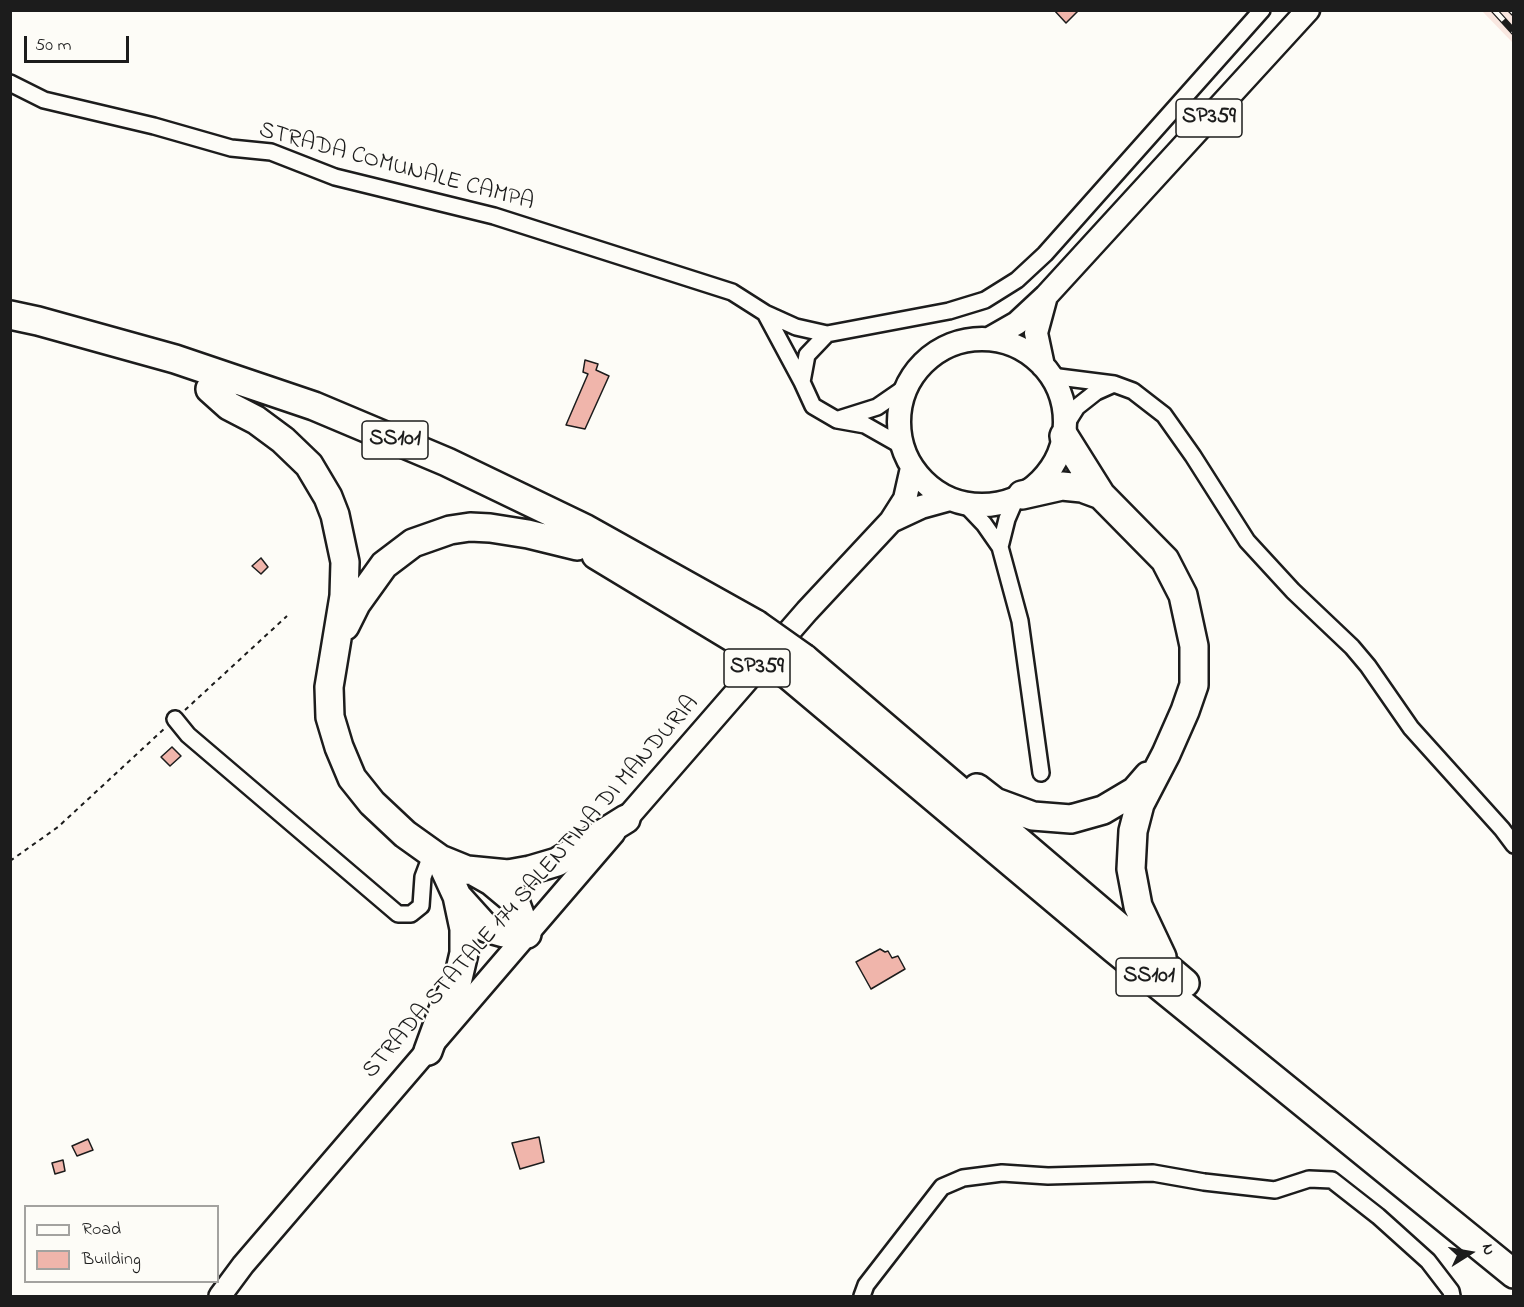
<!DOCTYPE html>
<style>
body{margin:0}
#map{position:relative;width:1524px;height:1307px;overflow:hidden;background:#fdfcf7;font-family:"Indie Flower",sans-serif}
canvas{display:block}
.frame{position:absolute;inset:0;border:12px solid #1c1c1c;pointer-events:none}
.legend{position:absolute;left:24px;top:1205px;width:195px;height:78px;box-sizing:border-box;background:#fdfcf7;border:2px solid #a3a29f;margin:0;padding:8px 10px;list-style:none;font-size:18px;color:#1c1c1c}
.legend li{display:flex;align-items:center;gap:12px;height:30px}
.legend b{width:30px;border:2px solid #a3a29f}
.north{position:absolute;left:1440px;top:1223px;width:60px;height:60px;-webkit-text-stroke:4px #fdfcf7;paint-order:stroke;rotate:79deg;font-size:16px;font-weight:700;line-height:24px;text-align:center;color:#1c1c1c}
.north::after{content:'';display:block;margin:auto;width:21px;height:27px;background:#1c1c1c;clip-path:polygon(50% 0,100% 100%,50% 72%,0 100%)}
.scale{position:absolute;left:24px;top:36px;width:105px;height:27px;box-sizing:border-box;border:3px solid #1c1c1c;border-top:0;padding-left:8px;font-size:18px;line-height:21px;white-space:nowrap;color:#1c1c1c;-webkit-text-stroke:4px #fdfcf7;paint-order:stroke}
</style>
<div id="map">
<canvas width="1524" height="1307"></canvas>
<div class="frame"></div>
<ul class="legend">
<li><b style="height:8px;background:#fdfcf7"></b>Road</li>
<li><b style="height:16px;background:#f0b5ab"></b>Building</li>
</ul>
<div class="north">N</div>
<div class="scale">50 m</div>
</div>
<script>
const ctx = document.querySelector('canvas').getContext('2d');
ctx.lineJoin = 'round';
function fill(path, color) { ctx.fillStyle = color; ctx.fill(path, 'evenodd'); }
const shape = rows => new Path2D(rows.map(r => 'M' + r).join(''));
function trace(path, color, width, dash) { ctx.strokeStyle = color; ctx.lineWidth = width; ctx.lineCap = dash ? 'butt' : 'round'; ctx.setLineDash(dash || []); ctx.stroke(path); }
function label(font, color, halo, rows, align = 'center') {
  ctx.font = font + ' "Indie Flower",sans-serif'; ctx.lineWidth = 4.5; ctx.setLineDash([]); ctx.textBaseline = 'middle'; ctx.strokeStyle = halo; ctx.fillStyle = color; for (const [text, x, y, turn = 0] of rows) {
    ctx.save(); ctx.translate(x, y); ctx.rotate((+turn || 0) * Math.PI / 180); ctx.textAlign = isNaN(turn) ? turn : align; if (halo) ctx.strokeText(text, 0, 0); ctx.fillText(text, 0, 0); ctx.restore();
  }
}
fill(shape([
 [1482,11,1513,11,1513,43]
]), '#f9e7e0');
const building = shape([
 [1054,10,1079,10,1066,23,1054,10],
 [585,360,598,364,596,370,609,376,585,429,566,425,588,374,583,372,585,360],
 [261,558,268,567,261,574,252,566,261,558],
 [172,747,181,756,170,766,161,757,172,747],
 [880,949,885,952,888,951,892,958,898,956,905,969,871,989,856,962,880,949],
 [539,1137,544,1162,520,1169,512,1143,539,1137],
 [88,1139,93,1150,77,1156,72,1146,88,1139],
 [63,1160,65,1171,55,1174,52,1163,63,1160]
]);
fill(building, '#f0b5ab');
trace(building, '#1c1c1c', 1.5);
const street = shape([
 [10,83,44,100,154,126,231,148,271,152,335,177,494,216,732,292,765,313,796,327,827,334],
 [765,313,802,382],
 [1051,376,1114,384,1133,391,1164,415,1193,456,1247,541,1293,591,1352,647,1368,666,1411,728,1502,829,1514,845],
 [839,419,877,407,906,387],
 [1065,426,1077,407,1096,392,1114,384],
 [902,446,865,425,837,420,813,406,802,382,807,355,827,334,949,311,985,300,1017,280,1045,254,1262,10],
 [965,504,984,524,1000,547,1020,621,1041,773],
 [1000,547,1007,519,1016,498],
 [175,719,188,735,398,914,411,914,421,906,423,877,432,853],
 [862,1296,866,1285,942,1187,963,1178,1002,1173,1048,1176,1153,1173,1204,1182,1275,1190,1309,1179,1332,1180,1378,1216,1428,1261,1451,1291,1452,1296]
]);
const secondary = shape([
 [220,1296,243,1265,614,833]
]);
const primary = shape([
 '899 422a83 83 0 1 1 166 0a83 83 0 1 1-166 0Z',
 [989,339,1017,323,1046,296,1308,10],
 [1043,366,1036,333,1046,296],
 [891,521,921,507,950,499],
 [626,819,807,611,891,521,905,499,912,468]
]);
const highway = shape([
 [10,315,38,321,175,359,314,406,447,462,586,529,756,624],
 [210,389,229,406,256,420,283,440,309,465,328,497,335,515,345,562,344,596,329,687,330,717,339,747,352,778,372,803,405,834,440,859,467,870,508,874,530,870,557,862,626,819],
 [1064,436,1101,495,1165,560,1183,595,1194,646,1194,685,1185,711,1166,754,1140,804,1133,831,1131,869,1138,906,1162,957],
 [1022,495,1062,486,1082,488,1101,495],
 [596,555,740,642],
 [345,626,356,604,384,565,413,543,450,530,470,527,490,528,528,534,577,546],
 [804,658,1185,983],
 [788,675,1114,949,1514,1274],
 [977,788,995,802,1033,816,1071,819,1103,810,1135,791,1148,776],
 [458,897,486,928,504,933,527,934,515,901,491,881,475,872],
 [428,1051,444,1007,457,983,464,953,464,929,457,896,440,859]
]);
trace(street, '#1c1c1c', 20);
trace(secondary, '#1c1c1c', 26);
trace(primary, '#1c1c1c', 27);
trace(highway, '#1c1c1c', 32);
trace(shape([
 [185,710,287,616],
 [10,861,58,827,165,728]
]), '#1c1c1c', 2, [4.5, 4.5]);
trace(street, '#fdfcf7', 15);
trace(secondary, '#fdfcf7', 21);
trace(primary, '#fdfcf7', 22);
trace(highway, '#fdfcf7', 27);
const rail = shape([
 [1494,10,1514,32],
 [1511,10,1514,13]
]);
trace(rail, '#1c1c1c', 7);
trace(rail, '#fdfcf7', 4.5, [14]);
const highwayBridge = shape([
 [756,624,804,658],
 [740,642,788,675]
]);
trace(highwayBridge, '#1c1c1c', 32, []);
trace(highwayBridge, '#fdfcf7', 27);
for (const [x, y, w] of [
 [1209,118,66],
 [395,440,66],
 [757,668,66],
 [1149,977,66]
]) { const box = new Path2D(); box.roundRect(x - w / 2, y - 19, w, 38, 4.5); ctx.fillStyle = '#fdfcf7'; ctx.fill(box); trace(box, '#1c1c1c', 1.5); }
label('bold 22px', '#1c1c1c', null, [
 ["SP359",1209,118],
 ["SS101",395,440],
 ["SP359",757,668],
 ["SS101",1149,977]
]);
label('24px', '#1c1c1c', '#fdfcf7', [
 ["STRADA COMUNALE CAMPA",396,168,15],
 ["STRADA STATALE 174 SALENTINA DI MANDURIA",532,888,-49]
]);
</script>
